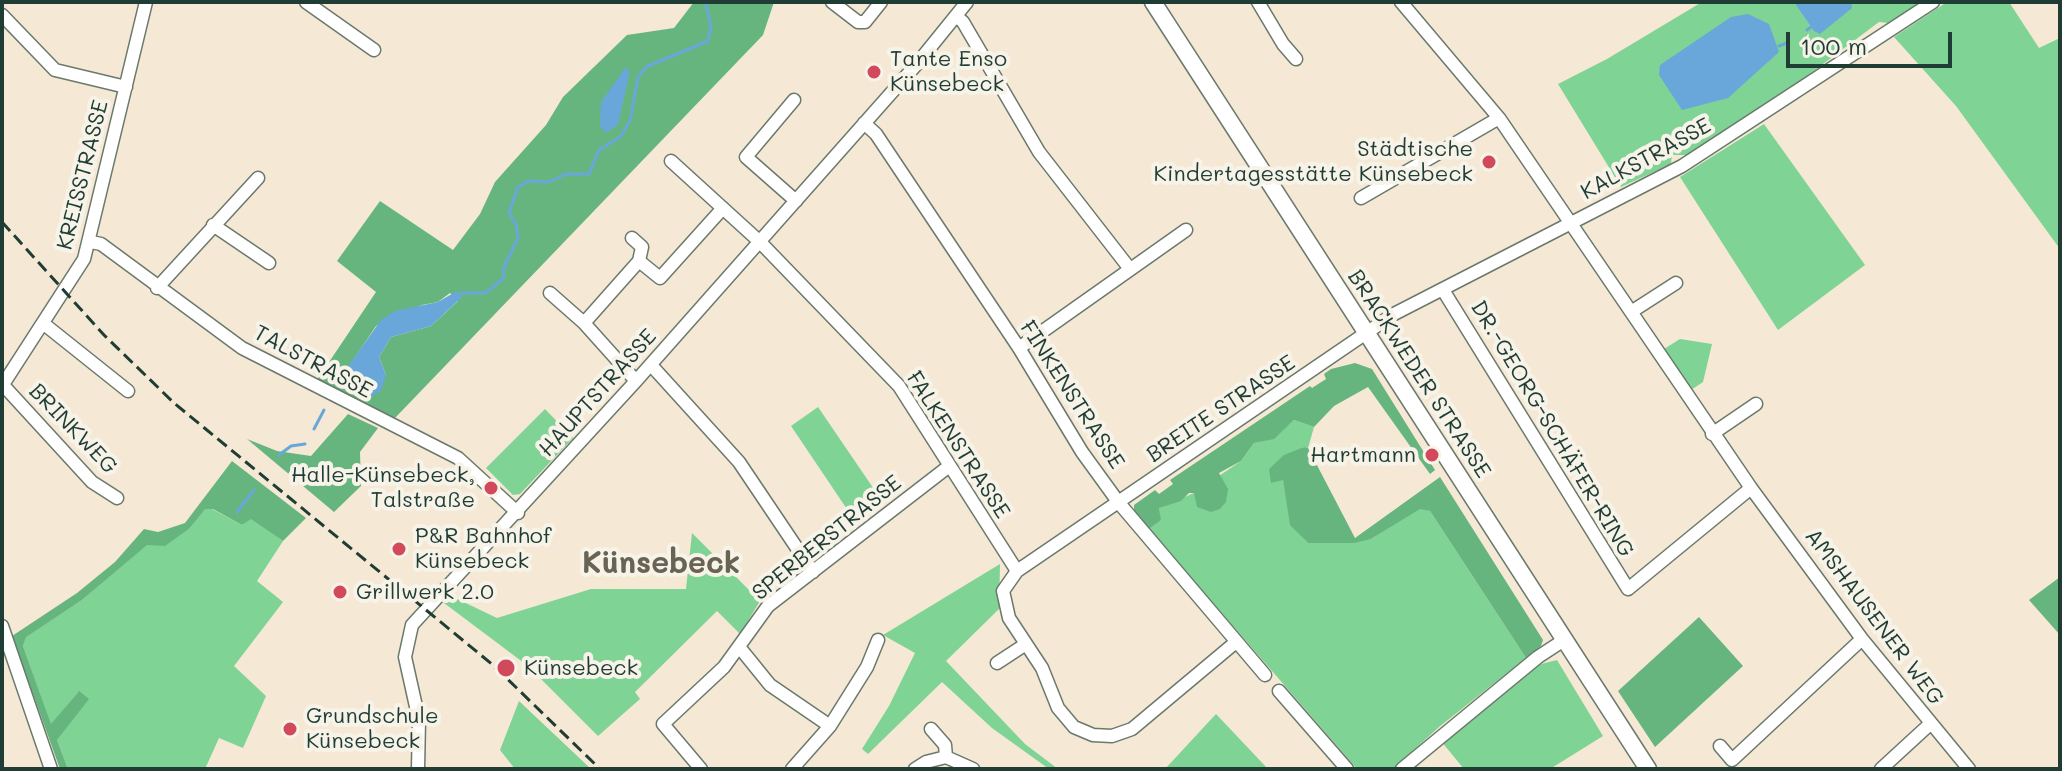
<!DOCTYPE html>
<meta charset="utf-8">
<style>
body{margin:0}
#map{position:relative;width:2062px;height:771px;overflow:hidden;background:#f5e8d4;font-family:Mali,sans-serif}
canvas{display:block}
.frame{position:absolute;inset:0;border:4px solid #1f3d34;pointer-events:none}
.scale{position:absolute;left:1786px;top:32px;width:166px;height:36px;box-sizing:border-box;border:4px solid #1f3d34;border-top:0;padding-left:10px;font-size:24px;line-height:28px;white-space:nowrap;color:#1f3d34;-webkit-text-stroke:6px #f7f3e8;paint-order:stroke}
</style>
<div id="map">
<canvas width="2062" height="771"></canvas>
<div class="frame"></div>
<div class="scale">100 m</div>
</div>
<script>
const ctx = document.querySelector('canvas').getContext('2d');
ctx.lineJoin = 'round';
function fill(path, color) { ctx.fillStyle = color; ctx.fill(path, 'evenodd'); }
const shape = rows => new Path2D(rows.map(r => 'M' + r).join(''));
function trace(path, color, width, dash) { ctx.strokeStyle = color; ctx.lineWidth = width; ctx.lineCap = dash ? 'butt' : 'round'; ctx.setLineDash(dash || []); ctx.stroke(path); }
function label(font, color, halo, rows, align = 'center') {
  ctx.font = font + ' Mali,sans-serif'; ctx.lineWidth = 8; ctx.setLineDash([]); ctx.textBaseline = 'middle'; ctx.strokeStyle = halo; ctx.fillStyle = color; for (const [text, x, y, turn = 0] of rows) {
    ctx.save(); ctx.translate(x, y); ctx.rotate((+turn || 0) * Math.PI / 180); ctx.textAlign = isNaN(turn) ? turn : align; if (halo) ctx.strokeText(text, 0, 0); ctx.fillText(text, 0, 0); ctx.restore();
  }
}
fill(shape([
 [1702,2,1922,2,1888,23,1879,22,1795,85,1688,155,1672,155,1671,164,1621,187,1558,84,1607,59],
 [1947,2,2009,2,2039,48,2060,38,2060,249,1956,106,1894,37],
 [1764,124,1865,265,1778,330,1680,177],
 [1680,339,1712,344,1703,382,1691,390,1664,349],
 [818,407,880,498,853,518,791,426],
 [545,409,573,438,520,494,513,495,486,468],
 [1294,420,1314,427,1308,448,1303,447,1283,479,1291,525,1308,543,1371,539,1420,508,1430,511,1526,658,1439,727,1393,769,1357,769,1149,529,1160,520,1159,508,1194,493,1241,461,1254,443,1274,438],
 [204,509,212,509,242,525,251,518,283,541,257,581,283,602,234,666,266,696,243,748,219,738,205,769,68,769,57,740,78,692,51,725,23,646,26,636,82,600,147,544,190,528],
 [692,533,760,601,740,634,717,611,635,692,640,699,598,736,528,666,444,603,451,596,497,618,591,589,686,589],
 [1000,564,999,609,946,661,1025,744,1058,769,1049,769,992,728,942,682,868,754,862,749,889,706,915,653,883,635],
 [1557,660,1603,736,1550,769,1464,769,1441,741,1537,665],
 [519,701,591,769,515,769,500,750],
 [1216,714,1268,769,1165,769]
]), '#7fd395');
fill(shape([
 [694,2,774,2,763,35,395,418,317,380,376,292,337,261,380,201,453,250,480,214,495,182,546,125,563,97,627,35,674,28],
 [450,293,458,301,431,326,391,337,379,357,386,375,367,395,336,386,376,326,422,305,438,302],
 [1355,363,1372,369,1435,470,1430,474,1368,387,1334,406,1314,427,1294,420,1274,439,1254,443,1241,461,1219,473,1228,489,1226,502,1220,509,1211,512,1197,507,1194,493,1189,493,1181,501,1159,508,1161,520,1149,529,1134,513,1134,505,1155,490,1159,494,1173,484,1170,480,1310,386,1312,388,1326,379,1324,374,1331,369],
 [348,414,378,428,360,452,361,486,334,512,247,439,277,451,311,456],
 [1304,447,1308,448,1355,538,1440,477,1543,640,1541,646,1526,658,1430,511,1420,509,1371,539,1354,543,1308,543,1290,525,1283,480,1271,483,1269,469,1284,455],
 [232,461,306,518,283,541,251,519,242,525,213,509,205,509,190,528,165,546,147,545,82,600,26,637,23,646,51,724,79,691,89,699,57,740,68,769,60,769,12,636,77,593,115,562,144,529,158,532,185,523],
 [2060,577,2060,635,2029,600],
 [1699,617,1743,666,1655,747,1618,691]
]), '#67b57e');
fill(shape([
 [1794,2,1851,2,1852,8,1820,34,1814,31],
 [1748,14,1769,24,1779,52,1728,98,1682,110,1659,75,1660,65,1731,17],
 [625,68,630,71,618,125,606,133,600,126,601,102],
 [457,291,462,297,431,326,391,337,379,357,386,375,381,391,372,396,335,385,381,320,395,311,438,302]
]), '#69a7db');
trace(shape([
 [1807,30,1811,27],
 [1779,46,1787,43],
 [461,293,485,293,503,279,504,267,518,238,516,224,509,213,518,187,529,181,549,182,566,174,589,174,599,150,620,137,630,121,638,77,646,67,708,41,711,26,705,2],
 [314,429,324,410],
 [279,455,291,446,305,444],
 [237,512,254,490]
]), '#69a7db', 3);
const street = shape([
 [306,2,374,50],
 [832,2,858,22,865,22,881,2],
 [1258,2,1283,44,1296,59],
 [1401,2,1499,118,1751,488,1862,639,1969,769],
 [2,15,55,70,126,87],
 [956,16,963,22,1039,152,1130,269],
 [794,100,746,157,796,201],
 [864,123,876,134,1019,348,1082,452,1119,503,1265,675],
 [671,161,760,242,899,386,1017,571],
 [1361,198,1499,118],
 [213,225,269,263],
 [632,238,642,247,639,261],
 [91,242,101,244,242,348,458,458,518,513],
 [157,288,258,178],
 [1443,290,1628,589,1751,488],
 [550,293,584,323,636,381],
 [1631,312,1676,283],
 [584,323,639,261,660,278,723,208],
 [44,324,128,391],
 [1019,348,1186,230],
 [651,365,739,462,813,572],
 [3,385,92,482,117,498],
 [2,386,84,259,146,2],
 [1712,434,1756,404],
 [2,626,51,769],
 [1236,642,1132,729,1112,736,1093,735,1074,727,1058,708,1042,668,1009,618,1003,591,1017,571,1394,314,1682,166,1933,2],
 [740,648,770,685,830,726],
 [997,663,1026,644],
 [1279,691,1347,769],
 [931,729,945,745,946,757],
 [1720,746,1732,760,1862,639],
 [418,769,419,720,405,657,412,625,636,381,916,65,967,2],
 [701,769,663,724,724,667,768,606,948,467],
 [792,769,830,726,867,667,878,640],
 [915,769,926,762,946,757,973,769],
 [1402,769,1538,657,1564,640],
 [1881,769,1930,724]
]);
const secondary = shape([
 [1153,2,1648,769]
]);
trace(street, '#6a796c', 15);
trace(secondary, '#6a796c', 19);
trace(street, '#fff', 12);
trace(secondary, '#fff', 16);
trace(shape([
 [2,222,104,335,174,403,493,665,600,769]
]), '#1f3d34', 3, [12, 6]);
for (const [x, y, r, color] of [
 [874,72,8,"#d1495b"],
 [1489,162,8,"#d1495b"],
 [1432,455,8,"#d1495b"],
 [491,488,8,"#d1495b"],
 [399,549,8,"#d1495b"],
 [340,592,8,"#d1495b"],
 [506,668,10,"#d1495b"],
 [290,729,8,"#d1495b"]
]) { const dot = new Path2D(); dot.arc(x, y, r, 0, 2 * Math.PI); ctx.fillStyle = color; ctx.fill(dot); trace(dot, '#f7f3e8', 3); }
label('22px', '#1f3d34', '#f7f3e8', [
 ["Tante Enso",890,59],
 ["Künsebeck",890,84],
 ["Städtische",1473,149,"right"],
 ["Kindertagesstätte Künsebeck",1473,174,"right"],
 ["Hartmann",1416,455,"right"],
 ["Halle-Künsebeck,",475,475,"right"],
 ["Talstraße",475,500,"right"],
 ["P&R Bahnhof",415,536],
 ["Künsebeck",415,561],
 ["Grillwerk 2.0",356,592],
 ["Künsebeck",524,668],
 ["Grundschule",306,716],
 ["Künsebeck",306,741]
], 'left');
label('22px', '#1f3d34', '#f7f3e8', [
 ["KALKSTRASSE",1646,159,-29],
 ["KREISSTRASSE",83,175,-76],
 ["TALSTRASSE",313,362,28],
 ["BRACKWEDER STRASSE",1419,374,57],
 ["HAUPTSTRASSE",598,393,-48],
 ["FINKENSTRASSE",1072,395,57],
 ["BREITE STRASSE",1221,409,-34],
 ["BRINKWEG",73,429,46],
 ["DR.-GEORG-SCHÄFER-RING",1552,429,59],
 ["FALKENSTRASSE",958,445,57],
 ["SPERBERSTRASSE",827,538,-39],
 ["AMSHAUSENER WEG",1874,617,53]
]);
label('bold 30px', '#686454', '#f7f3e8', [
 ["Künsebeck",661,564]
]);
</script>
